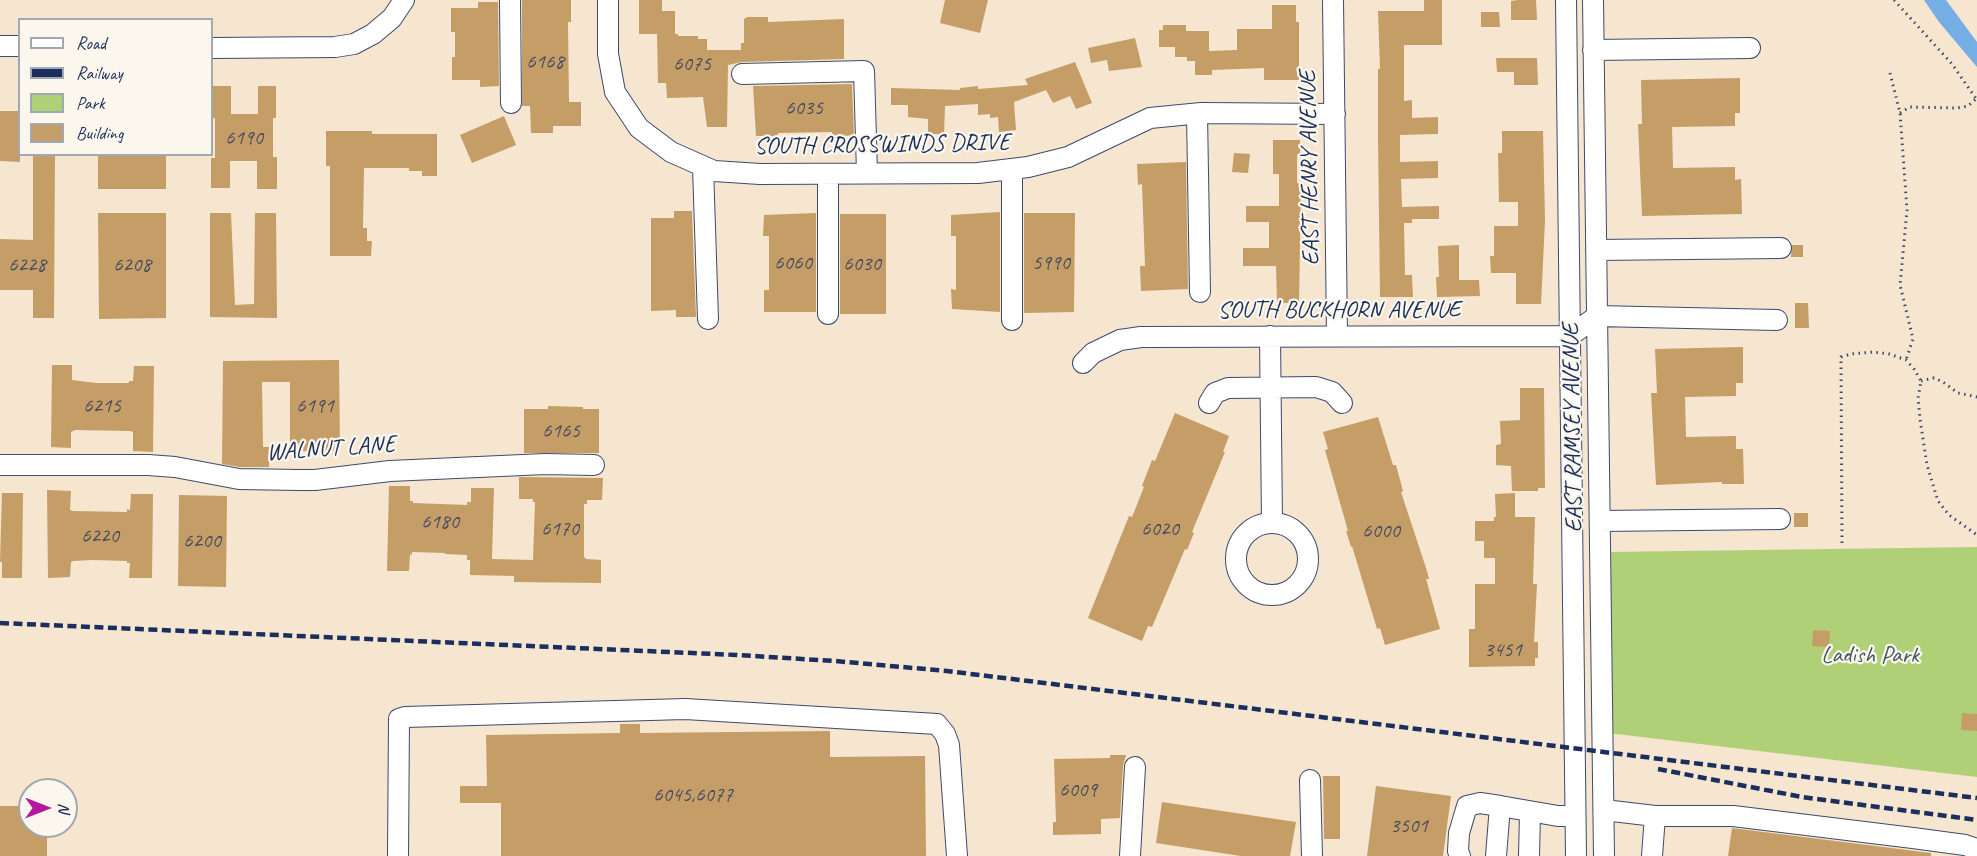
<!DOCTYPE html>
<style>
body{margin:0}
#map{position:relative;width:1977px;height:856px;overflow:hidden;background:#f6e5cf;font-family:Caveat,sans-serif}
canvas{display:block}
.legend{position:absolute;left:18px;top:18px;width:195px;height:138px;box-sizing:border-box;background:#fbf7ec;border:2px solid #a1a7b3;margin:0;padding:8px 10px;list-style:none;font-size:18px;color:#1b2f5e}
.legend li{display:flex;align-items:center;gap:12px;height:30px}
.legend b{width:30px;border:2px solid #a1a7b3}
.north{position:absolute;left:18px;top:778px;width:60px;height:60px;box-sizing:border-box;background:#fbf7ec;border:2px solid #a1a7b3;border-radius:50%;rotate:90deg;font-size:16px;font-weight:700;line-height:24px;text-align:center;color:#1b2f5e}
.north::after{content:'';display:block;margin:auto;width:21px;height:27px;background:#b5179e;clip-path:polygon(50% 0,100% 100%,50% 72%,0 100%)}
</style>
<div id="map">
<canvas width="1977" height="856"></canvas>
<ul class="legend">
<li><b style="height:8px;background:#fff"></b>Road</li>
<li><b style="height:8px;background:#1b2f5e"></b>Railway</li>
<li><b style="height:16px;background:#b0d077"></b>Park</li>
<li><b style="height:16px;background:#c59d67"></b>Building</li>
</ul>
<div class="north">N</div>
</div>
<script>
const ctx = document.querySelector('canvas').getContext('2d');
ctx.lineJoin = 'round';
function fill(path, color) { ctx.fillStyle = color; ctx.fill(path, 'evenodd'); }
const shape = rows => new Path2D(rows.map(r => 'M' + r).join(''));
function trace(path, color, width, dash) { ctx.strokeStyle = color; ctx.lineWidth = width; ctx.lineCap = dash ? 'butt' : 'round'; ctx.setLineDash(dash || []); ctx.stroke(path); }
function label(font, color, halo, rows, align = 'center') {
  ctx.font = font + ' Caveat,sans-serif'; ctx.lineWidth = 4.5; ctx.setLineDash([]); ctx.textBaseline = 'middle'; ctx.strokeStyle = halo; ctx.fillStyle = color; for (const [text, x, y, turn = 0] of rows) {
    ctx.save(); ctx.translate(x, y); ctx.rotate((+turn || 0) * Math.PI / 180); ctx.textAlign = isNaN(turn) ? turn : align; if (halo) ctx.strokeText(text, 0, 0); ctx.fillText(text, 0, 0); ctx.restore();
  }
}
fill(shape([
 [1977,547,1977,777,1608,733,1608,552]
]), '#b0d077');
fill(shape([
 [1924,0,1946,0,1977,42,1977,67,1939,22]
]), '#75aee5');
fill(shape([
 [522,0,571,0,571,22,568,22,569,102,581,102,581,126,553,126,553,133,531,133,530,106,522,106],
 [639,0,662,0,662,11,675,11,675,34,678,34,678,36,698,36,698,39,707,39,707,50,741,50,741,43,744,43,744,19,747,17,768,17,768,22,844,19,844,59,742,62,728,65,727,127,707,127,703,97,667,98,666,83,658,83,657,34,639,34],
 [945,0,988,0,980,33,940,23],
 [1424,0,1442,0,1442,45,1404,45,1404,101,1412,100,1412,118,1438,117,1438,134,1400,135,1400,162,1438,161,1438,178,1401,179,1402,207,1439,206,1439,219,1412,219,1412,223,1404,223,1405,275,1412,275,1413,297,1380,297,1378,140,1378,69,1380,69,1378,11,1424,11],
 [1518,0,1536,0,1537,20,1511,20,1511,1],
 [478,2,498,2,499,86,480,87,480,80,452,80,452,57,455,57,455,32,451,32,451,8,478,8],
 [1272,5,1296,5,1296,22,1299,22,1299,80,1264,80,1264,68,1212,70,1212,75,1195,75,1195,61,1187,61,1187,57,1175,57,1175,47,1159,47,1159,30,1163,30,1163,25,1186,25,1186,31,1209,31,1209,51,1237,50,1237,29,1272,29],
 [1481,12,1499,12,1500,27,1481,27],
 [1135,38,1142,67,1109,71,1107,60,1091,63,1088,48],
 [1496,58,1537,58,1538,85,1514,85,1514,72,1497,72],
 [1075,62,1092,103,1076,109,1070,96,1053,103,1046,90,1014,102,1016,130,999,132,998,117,990,118,990,114,978,115,978,104,945,106,944,134,928,134,928,119,908,117,908,105,891,105,891,88,960,90,960,88,978,86,978,89,1028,85,1025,79],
 [1740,78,1740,113,1735,113,1735,126,1672,127,1673,168,1735,167,1735,180,1741,179,1742,214,1642,216,1638,124,1642,124,1641,80],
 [852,84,854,135,832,137,832,132,778,133,778,136,756,136,753,86],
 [212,86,231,86,231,114,258,114,258,86,276,86,276,118,273,118,273,157,277,157,277,189,257,189,257,161,230,161,230,188,211,188,211,158,215,158,215,118,212,118],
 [0,111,20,111,20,162,0,161],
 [504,116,516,145,472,163,460,135],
 [326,131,372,131,372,134,437,134,437,176,422,176,422,171,409,171,409,168,364,168,363,228,367,228,367,241,372,241,371,256,330,256,330,166,326,166],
 [1502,131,1543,131,1545,220,1541,304,1516,304,1516,273,1491,273,1490,256,1494,256,1494,226,1518,226,1518,202,1499,202,1498,153,1502,153],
 [1273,140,1300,140,1300,155,1297,155,1297,183,1301,184,1299,303,1277,303,1276,266,1243,266,1243,248,1269,248,1269,222,1246,222,1246,206,1279,206,1279,174,1273,174],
 [1234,153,1250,154,1248,173,1232,172],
 [33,154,55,155,54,318,33,318,33,290,0,290,0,239,33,240],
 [98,154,166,154,166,189,98,189],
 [1186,162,1188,289,1141,291,1140,266,1145,266,1142,184,1138,185,1137,164],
 [674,211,692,211,696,317,676,317,676,310,651,311,651,218,674,218],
 [1000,212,1000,312,952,309,951,289,956,290,956,236,951,236,951,215],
 [98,213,166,213,166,318,99,319],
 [210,213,231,213,235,305,254,304,255,213,276,213,277,318,210,317],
 [816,213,816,312,764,312,764,290,769,290,769,236,763,236,764,215],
 [1024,213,1075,213,1074,312,1024,313],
 [840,214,886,214,886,314,840,314],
 [1459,245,1459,280,1479,280,1480,296,1437,297,1436,277,1439,277,1438,246],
 [1792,245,1803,245,1803,257,1791,257],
 [1795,303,1808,303,1809,328,1795,328],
 [1743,347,1743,383,1736,383,1736,396,1685,397,1686,437,1736,436,1736,449,1743,449,1744,484,1722,484,1722,482,1656,485,1651,393,1657,393,1655,349],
 [339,360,340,451,290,451,290,382,262,382,263,447,269,447,269,467,240,467,222,464,223,361],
 [52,365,72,365,72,380,96,383,129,383,129,381,133,381,134,366,154,366,153,452,133,451,133,432,130,431,75,430,71,432,71,448,51,447],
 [1520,388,1544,388,1545,488,1538,488,1538,491,1512,491,1511,466,1496,465,1496,445,1501,444,1500,421,1520,420],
 [548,406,583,407,583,409,599,409,599,453,524,453,524,409,548,409],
 [1175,413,1229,436,1223,452,1225,452,1192,532,1194,533,1187,550,1185,549,1152,627,1148,626,1142,641,1088,618,1129,516,1132,517,1144,487,1142,486,1152,460,1155,461],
 [1378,417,1393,465,1396,465,1403,491,1401,492,1427,571,1429,579,1426,579,1440,629,1385,645,1380,628,1377,629,1352,546,1351,547,1346,531,1348,531,1325,450,1328,449,1323,432],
 [519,477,603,478,602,500,587,500,587,504,584,504,584,557,586,559,601,560,601,583,514,582,514,576,470,575,470,560,467,560,467,555,445,554,445,553,412,552,412,555,410,554,409,571,387,571,389,486,410,486,410,501,413,501,413,503,467,505,467,502,471,502,471,488,494,488,492,559,533,560,535,502,533,502,533,499,519,499],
 [47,490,71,491,70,510,73,511,127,512,127,509,130,510,131,494,153,494,152,578,129,578,130,563,127,563,127,561,93,560,73,561,71,562,70,577,48,578],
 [2,493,23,493,22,578,2,578,2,562,0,562],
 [1515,493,1515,517,1535,517,1533,584,1537,584,1534,642,1538,642,1538,658,1535,658,1535,666,1469,667,1469,629,1475,629,1475,584,1495,584,1495,558,1484,558,1484,541,1475,541,1475,521,1494,521,1494,517,1496,517,1495,494],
 [179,495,227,496,226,587,178,586],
 [1794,513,1808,513,1808,527,1794,527],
 [1813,630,1830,631,1829,647,1812,646],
 [1962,713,1977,714,1977,731,1961,730],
 [620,724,640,724,640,733,830,731,830,757,925,756,926,856,501,856,501,803,460,803,460,786,487,786,486,735,620,733],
 [1110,755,1126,755,1123,766,1120,818,1101,819,1101,834,1053,835,1053,822,1056,822,1054,759,1110,758],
 [1323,776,1340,776,1340,839,1324,839],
 [1376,786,1451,796,1443,856,1367,856],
 [1162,802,1296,822,1290,856,1241,856,1156,843],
 [0,806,30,806,30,826,47,826,47,856,0,856],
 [1732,828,1931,853,1931,856,1728,856]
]), '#c59d67');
const minor = shape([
 [510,0,511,103],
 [608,0,608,54,615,92,639,128,671,152,714,171,760,174,978,173,1028,167,1068,157,1150,118,1201,113,1335,114],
 [1333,0,1337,336],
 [1566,0,1576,856],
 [1593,0,1604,856],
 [0,46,20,46],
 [212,48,335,47,354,44,373,34,392,18,404,0],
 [1593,50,1750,48],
 [742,74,864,71,867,173],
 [1197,114,1200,292],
 [703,167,708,319],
 [1012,169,1012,320],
 [828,174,828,314],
 [1596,250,1781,248],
 [1270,336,1272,523],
 [1083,363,1093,353,1120,340,1141,337,1570,336,1597,316,1777,320],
 [1209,403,1215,393,1228,388,1316,387,1332,392,1342,403],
 [0,465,148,465,175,467,239,479,299,480,315,480,390,471,545,464,594,465],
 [1600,521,1780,519],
 '1236 559a36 36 0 1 1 72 0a36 36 0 1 1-72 0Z',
 [1310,780,1312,856],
 [1604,810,1655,816,1733,816,1913,838,1965,845,1977,849],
 [398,856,399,719,405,717,685,709,937,724,945,734,949,745,957,856],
 [1130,856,1135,767],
 [1460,856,1458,851,1459,833,1467,806,1480,803,1500,806],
 [1496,856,1500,806,1558,816,1575,816],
 [1529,856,1530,812],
 [1652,856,1655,816]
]);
trace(minor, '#3c4a6f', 22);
trace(shape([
 [1894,0,1952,64,1977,100],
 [1890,73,1900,113,1907,210,1900,285,1913,339,1906,360],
 [1900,113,1910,107,1957,108,1968,106,1976,99],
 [1921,381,1934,378,1943,382,1958,393,1977,397],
 [1842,543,1841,357,1851,354,1873,352,1889,354,1906,360,1914,369,1921,381,1918,398,1920,419,1927,465,1938,501,1949,515,1977,535]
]), '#3c4a6f', 3, [1.5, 4.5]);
trace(minor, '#fff', 20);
trace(shape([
 [0,623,737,655,835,661,947,671,1977,798],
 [1658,769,1802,797,1977,820]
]), '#1b2f5e', 4.5, [9, 4.5]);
label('21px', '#464a60', null, [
 ["6168",545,62],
 ["6075",692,64],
 ["6035",804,108],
 ["6190",244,138],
 ["6060",793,263],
 ["5990",1051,263],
 ["6030",862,264],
 ["6228",27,265],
 ["6208",132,265],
 ["6215",102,406],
 ["6191",315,406],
 ["6165",561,431],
 ["6180",440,522],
 ["6170",560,529],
 ["6020",1160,529],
 ["6000",1381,531],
 ["6220",100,536],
 ["6200",202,541],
 ["3451",1503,650],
 ["6009",1078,790],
 ["6045,6077",693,795],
 ["3501",1409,826]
]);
label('24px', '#1b2f5e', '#fbf7ec', [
 ["SOUTH CROSSWINDS DRIVE",882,145,-1],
 ["EAST HENRY AVENUE",1310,168,-91],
 ["SOUTH BUCKHORN AVENUE",1339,311],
 ["EAST RAMSEY AVENUE",1573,428,-91],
 ["WALNUT LANE",331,449,-4]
]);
label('24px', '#405764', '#fbf7ec', [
 ["Ladish Park",1870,656]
]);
</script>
